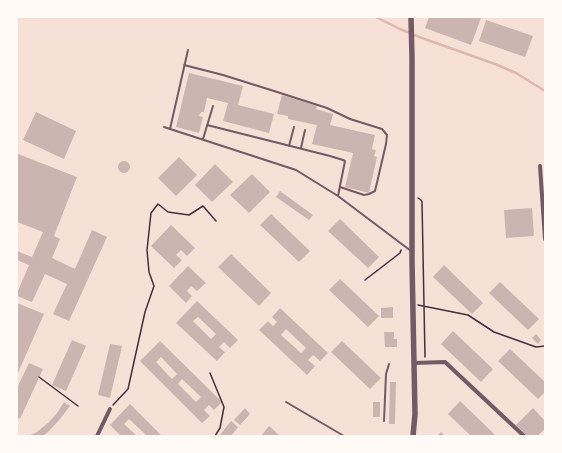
<!DOCTYPE html>
<style>
body{margin:0}
#map{position:relative;width:562px;height:453px;overflow:hidden;background:#f7e1d7;font-family:Mulish,sans-serif}
canvas{display:block}
.frame{position:absolute;inset:0;border:18px solid #fffaf5;pointer-events:none}
</style>
<div id="map">
<canvas width="562" height="453"></canvas>
<div class="frame"></div>
</div>
<script>
const ctx = document.querySelector('canvas').getContext('2d');
ctx.lineJoin = 'round';
const shape = rows => new Path2D(rows.map(r => 'M' + r).join(''));
function trace(path, color, width, dash) { ctx.strokeStyle = color; ctx.lineWidth = width; ctx.lineCap = dash ? 'butt' : 'round'; ctx.setLineDash(dash || []); ctx.stroke(path); }
function fill(path, color) { ctx.fillStyle = color; ctx.fill(path, 'evenodd'); }
trace(shape([
 [376,17,400,29,422,38,495,64,516,73,545,91]
]), '#dcb8b0', 2.5);
fill(shape([
 [429,17,479,17,481,18,471,45,425,28],
 [486,20,533,36,525,57,479,41],
 [189,73,243,86,238,105,274,114,269,133,223,121,228,103,207,98,204,112,201,112,199,116,203,117,199,133,176,127],
 [282,95,317,106,316,109,333,114,330,125,375,135,372,149,376,150,374,156,377,157,369,193,345,187,353,153,312,144,317,125,288,119,288,116,277,114],
 [36,112,76,131,64,159,23,140],
 [18,154,77,177,54,236,60,239,52,258,75,269,92,230,107,237,69,321,53,314,67,284,45,274,32,302,17,296,17,293,29,265,17,260,17,251,32,257,43,232,17,222,17,158],
 [179,157,197,175,176,196,158,178],
 '118 167a6 6 0 1 1 12 0a6 6 0 1 1-12 0Z',
 [215,164,233,182,212,202,195,185],
 [252,174,270,192,249,213,230,195],
 [280,191,313,215,309,220,276,197],
 [532,208,534,236,506,238,504,210],
 [271,214,310,251,299,262,260,225],
 [340,219,379,257,368,268,328,231],
 [171,225,195,248,187,256,181,250,176,255,182,260,174,268,151,246],
 [231,254,271,293,259,306,218,267],
 [444,265,483,303,472,314,433,277],
 [188,266,206,283,197,291,191,286,187,291,192,296,186,303,169,286],
 [340,279,379,316,368,327,329,290],
 [500,282,539,319,528,330,489,293],
 [197,301,238,340,230,348,224,342,219,347,225,352,217,361,176,323],
 [198,317,216,334,211,339,193,321],
 [17,303,44,314,17,375],
 [393,307,393,318,381,318,381,308],
 [280,308,328,353,320,361,313,355,308,360,315,366,307,375,259,330,268,321,273,326,277,322,272,317],
 [286,329,306,348,301,353,281,335],
 [453,331,493,369,481,382,441,344],
 [384,332,394,332,394,339,397,339,397,347,385,347],
 [536,334,541,340,538,344,532,338],
 [72,340,86,346,66,391,52,385],
 [160,341,222,402,214,410,209,405,204,410,210,416,202,423,140,361],
 [161,357,177,374,172,379,156,362],
 [182,379,201,397,196,402,178,384],
 [342,341,381,378,370,389,331,352],
 [110,344,122,346,110,398,98,395],
 [510,349,545,382,545,392,538,399,498,361],
 [29,363,43,369,20,419,17,417,17,388],
 [390,382,396,382,395,424,389,424],
 [460,401,487,427,496,436,471,436,448,414],
 [64,402,70,406,60,419,49,431,43,436,28,436,37,432,49,422,57,413],
 [373,402,380,402,380,417,373,417],
 [130,404,162,436,147,436,129,419,124,424,137,436,121,436,110,425],
 [245,408,250,414,240,425,234,420],
 [533,408,545,421,545,429,537,436,527,436,516,425],
 [231,421,238,427,231,436,219,436],
 [269,426,279,435,277,436,261,436],
 [441,432,445,436,437,436]
]), '#ccb4b1');
trace(shape([
 [418,198,421,200,422,202,425,357],
 [365,280,400,253,401,250],
 [418,305,468,315,494,332,536,347,545,346],
 [210,373,224,407,220,428,215,436],
 [39,377,78,406],
 [113,405,128,389,145,312,154,286,149,272,147,250,151,213,158,204,168,212,189,215,203,206,216,221]
]), '#4a2c40', 1.5);
trace(shape([
 [184,65,223,75,274,91,327,108,350,119,382,129,387,135,386,144,375,191,369,194,364,195,340,187],
 [207,125,330,156,343,160,345,161,338,196],
 [164,127,296,170,338,196,411,251],
 [170,129,188,50],
 [203,139,213,106],
 [289,146,294,127],
 [301,148,305,130],
 [286,402,344,436],
 [384,421,386,374,389,364]
]), '#755966', 2);
trace(shape([
 [540,166,545,239],
 [414,363,445,362,524,436],
 [97,436,110,409]
]), '#755966', 4);
trace(shape([
 [411,17,412,58,412,262,415,414,413,436]
]), '#755966', 5.5);
</script>
